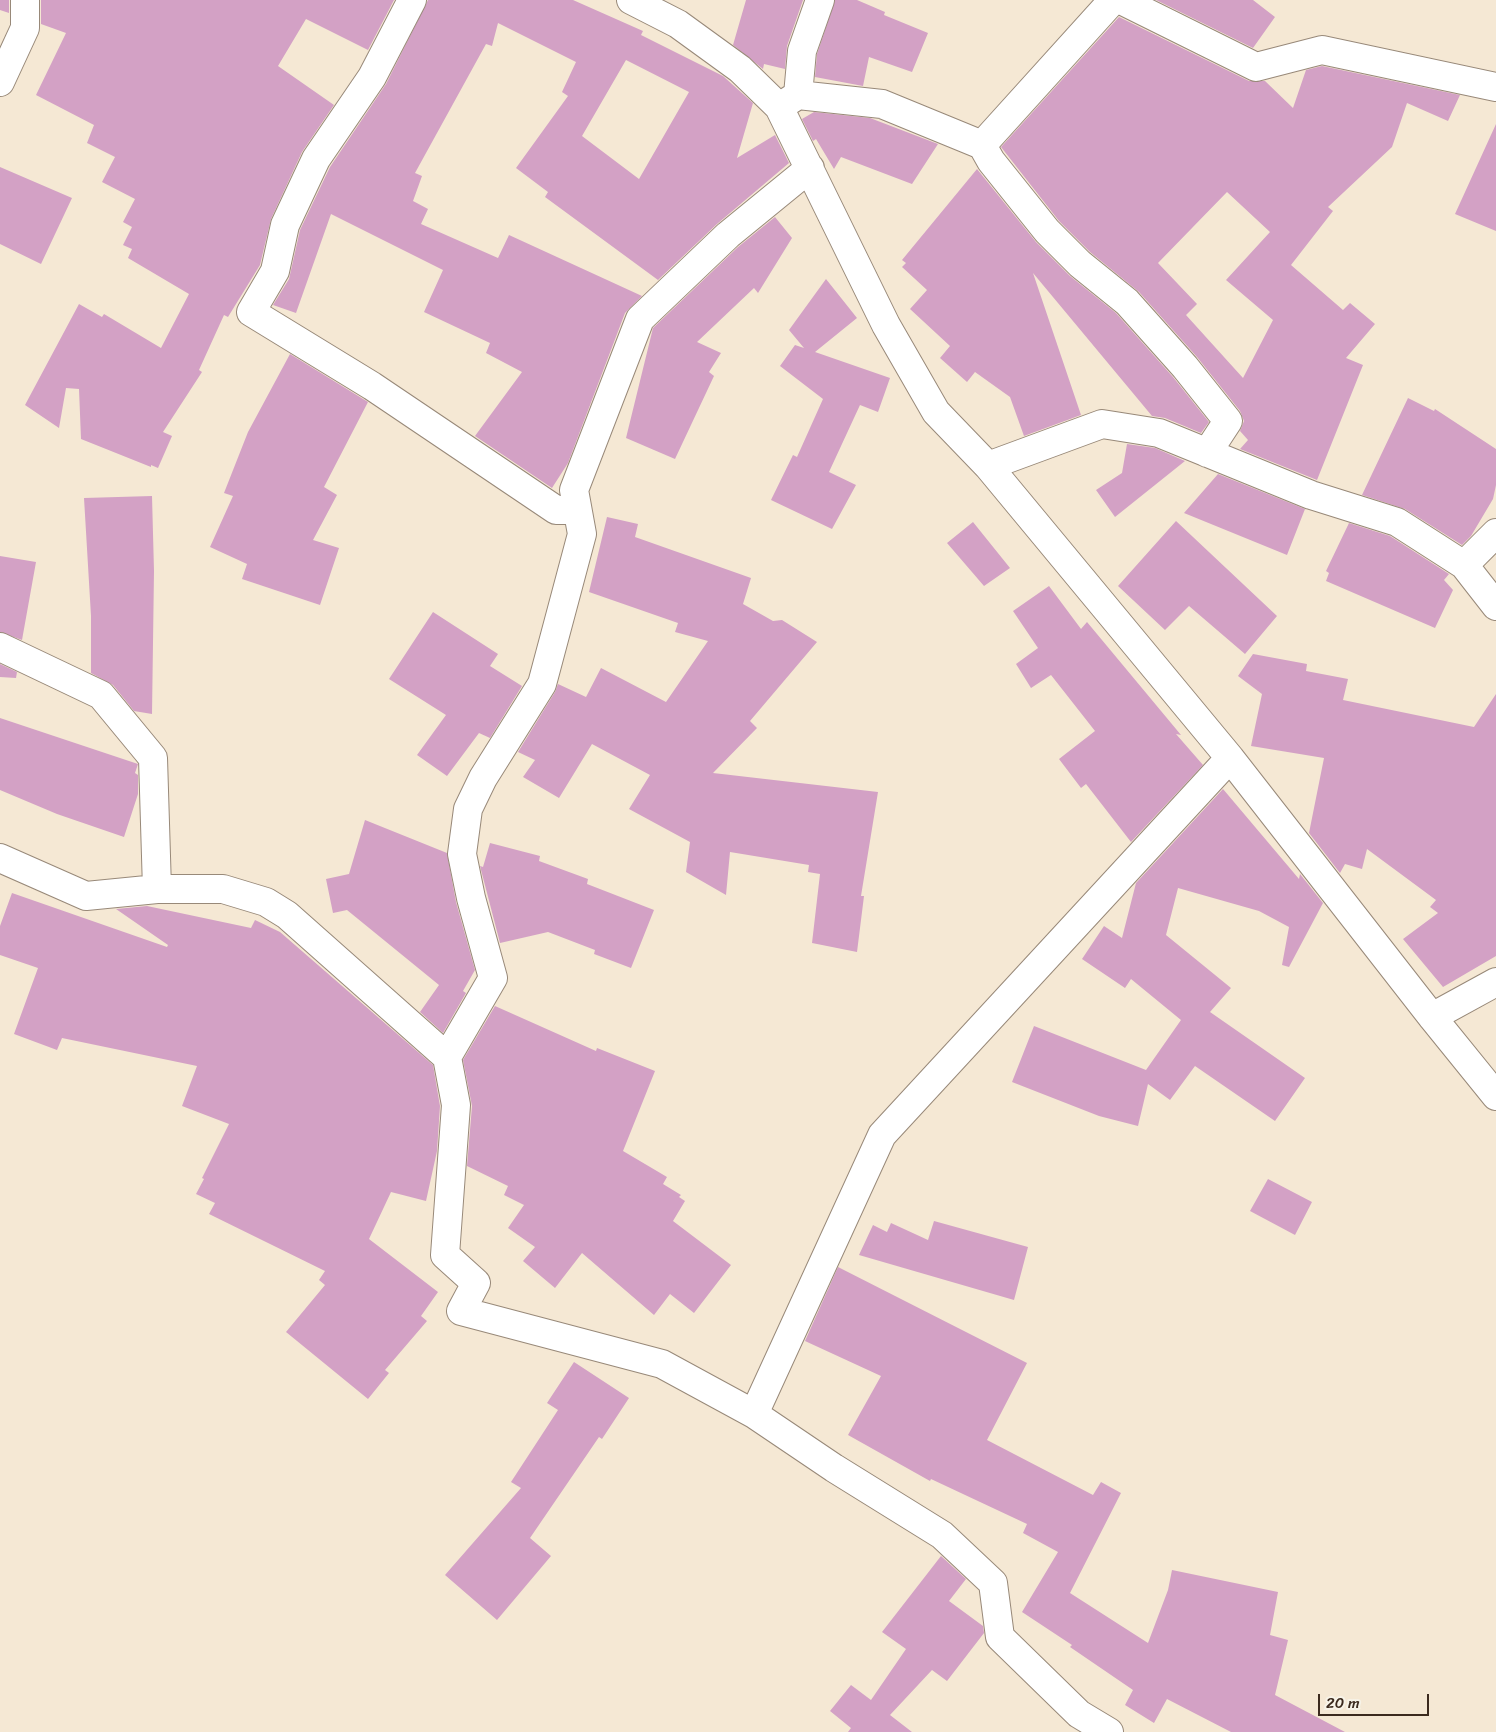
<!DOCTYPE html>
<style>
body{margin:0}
#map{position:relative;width:1496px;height:1732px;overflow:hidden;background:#f5e8d4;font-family:Sriracha,sans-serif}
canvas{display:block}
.scale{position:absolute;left:1318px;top:1694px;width:111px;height:22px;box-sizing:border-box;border:2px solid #3b2a1e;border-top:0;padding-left:6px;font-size:15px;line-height:18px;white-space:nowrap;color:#3b2a1e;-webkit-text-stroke:4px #f7f3e8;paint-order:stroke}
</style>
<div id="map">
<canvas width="1496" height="1732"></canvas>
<div class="scale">20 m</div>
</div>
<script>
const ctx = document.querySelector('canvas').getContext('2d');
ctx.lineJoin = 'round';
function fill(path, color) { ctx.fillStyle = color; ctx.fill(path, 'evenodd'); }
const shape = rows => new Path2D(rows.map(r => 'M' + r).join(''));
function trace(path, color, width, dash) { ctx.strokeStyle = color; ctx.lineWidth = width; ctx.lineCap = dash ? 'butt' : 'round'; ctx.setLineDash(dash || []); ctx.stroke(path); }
fill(shape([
 [0,0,9,0,9,13,0,10],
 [41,0,394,0,368,50,306,19,278,66,334,105,302,152,271,219,260,265,228,317,224,315,199,370,202,372,163,432,172,436,158,468,151,465,151,467,81,439,79,389,66,388,59,428,25,405,79,304,102,317,104,314,161,348,189,294,128,258,132,249,123,245,132,227,123,222,135,199,102,182,115,157,87,143,94,125,36,95,66,33,41,24],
 [428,0,573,0,643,31,641,35,723,76,753,103,737,158,775,135,789,163,717,224,658,280,545,197,548,192,516,168,568,96,562,92,576,62,498,23,492,46,486,44,415,173,422,176,413,201,428,209,421,224,498,258,509,235,642,296,625,313,568,463,552,488,475,436,522,372,486,353,490,343,424,312,443,270,331,214,296,313,273,305,289,279,300,230,330,167,386,84],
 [626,60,689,92,639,179,582,136],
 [746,0,803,0,787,46,785,69,764,64,763,69,733,45],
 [835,0,857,0,885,12,884,15,928,33,912,72,869,57,863,86,815,77,817,54],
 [1156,0,1253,0,1275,17,1253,48],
 [1119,17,1249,81,1265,81,1293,108,1306,70,1322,66,1460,95,1448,121,1407,103,1392,147,1328,207,1333,211,1291,265,1343,310,1350,303,1375,324,1346,358,1363,365,1317,480,1240,449,1248,440,1240,431,1244,421,1240,411,1197,357,1139,292,1090,252,1059,221,1001,147],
 [1227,192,1270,232,1226,280,1273,320,1243,378,1186,315,1197,304,1158,263],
 [814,112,870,118,938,144,912,184,841,157,834,169,816,139,813,141,802,119],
 [1496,124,1496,231,1455,214],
 [0,167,72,198,41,264,0,244],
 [977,169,1036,242,1070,276,1116,313,1173,377,1209,422,1201,433,1165,418,1152,416,1033,273,1081,415,1024,436,1010,397,975,372,967,382,940,358,950,346,910,309,927,290,902,267,906,263,902,260],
 [775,217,792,238,758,293,754,288,697,342,721,353,709,372,714,376,675,459,626,438,653,328,738,247],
 [826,279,857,318,815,352,890,378,878,412,860,405,829,472,856,485,832,529,771,500,793,455,797,457,823,399,780,366,795,345,804,348,789,330],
 [290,354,368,402,324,487,337,495,313,540,339,548,320,605,242,579,247,564,210,547,233,496,224,493,248,432],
 [1408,398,1434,411,1435,409,1496,449,1496,485,1493,499,1471,536,1462,545,1405,509,1362,495],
 [1127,444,1155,448,1185,461,1115,517,1096,490,1122,473],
 [1218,474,1305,509,1287,555,1184,513],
 [152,496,154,571,152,714,134,711,113,685,91,673,91,616,84,498],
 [607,517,638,524,635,537,751,578,743,604,773,621,782,620,817,642,750,721,757,728,713,773,878,792,861,896,864,896,857,952,812,943,820,874,808,872,809,865,730,852,726,895,686,872,690,842,629,809,650,775,592,744,559,798,523,777,535,760,518,752,555,692,558,684,586,697,601,668,666,702,708,641,675,632,678,623,589,592],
 [1176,521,1277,616,1245,654,1189,606,1165,630,1118,586],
 [973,522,1010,568,984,586,947,543],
 [1349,523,1390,536,1449,574,1444,580,1453,590,1435,628,1326,581,1329,573,1326,571],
 [0,556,36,562,22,640,0,632],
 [1049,586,1081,629,1087,622,1181,735,1176,734,1203,765,1131,842,1086,784,1081,788,1059,759,1095,731,1051,675,1031,688,1016,664,1038,648,1013,611],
 [433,612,498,654,490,666,522,686,490,738,479,733,447,776,417,755,446,715,389,679],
 [1253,654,1307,664,1306,671,1348,679,1343,700,1474,727,1496,694,1496,956,1443,987,1403,939,1438,913,1430,907,1436,900,1367,849,1362,869,1345,864,1340,873,1309,833,1324,758,1251,746,1262,694,1238,676],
 [0,664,17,672,16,678,0,677],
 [0,718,138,764,135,773,138,775,138,794,124,837,57,814,0,790],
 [1223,789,1299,879,1300,874,1323,903,1289,967,1282,965,1289,927,1259,911,1178,888,1166,935,1231,988,1210,1012,1305,1078,1275,1121,1195,1066,1170,1100,1148,1084,1138,1126,1099,1116,1012,1082,1034,1026,1146,1070,1181,1020,1131,979,1125,988,1082,959,1104,926,1122,938,1136,883],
 [365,820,447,853,456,902,475,970,463,991,466,993,443,1033,420,1012,439,985,347,910,333,913,326,879,349,874],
 [490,843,540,856,539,861,588,879,587,884,654,910,631,968,594,954,595,950,548,932,500,943,480,866,483,867],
 [12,893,167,947,168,945,116,909,147,906,251,928,255,920,280,932,433,1065,440,1106,437,1151,426,1201,391,1192,369,1239,438,1292,421,1316,427,1321,385,1370,389,1373,368,1399,286,1332,325,1285,319,1280,325,1271,209,1214,215,1203,196,1194,204,1179,202,1178,229,1124,182,1106,197,1066,62,1038,57,1050,14,1034,38,968,0,955,0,926],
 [495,1006,596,1051,597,1048,655,1071,623,1151,667,1177,663,1184,681,1195,679,1197,685,1201,673,1221,731,1265,694,1313,670,1294,654,1315,582,1253,555,1288,523,1261,535,1247,508,1228,524,1205,504,1195,508,1186,467,1166,472,1106,463,1060],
 [1268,1179,1312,1202,1295,1235,1250,1211],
 [934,1221,1028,1247,1014,1300,859,1255,873,1225,887,1232,891,1223,928,1240],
 [838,1267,1027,1363,987,1440,1093,1495,1101,1482,1121,1493,1070,1593,1148,1643,1168,1590,1172,1570,1278,1592,1270,1635,1288,1640,1275,1695,1345,1732,1231,1732,1167,1699,1154,1723,1125,1705,1133,1690,1070,1647,1072,1645,1022,1612,1058,1552,1023,1533,1027,1524,931,1479,930,1481,848,1435,881,1376,805,1341],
 [574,1362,629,1398,602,1439,599,1437,530,1538,551,1556,497,1620,445,1575,521,1488,511,1482,558,1410,547,1403],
 [941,1556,966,1579,949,1601,983,1626,984,1633,947,1681,932,1670,890,1715,912,1732,848,1732,851,1728,830,1711,851,1685,871,1700,906,1649,882,1632]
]), '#d3a1c5');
const minor = shape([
 [412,0,372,77,316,159,285,225,275,271,251,312,372,386,556,510,577,510],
 [631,0,678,24,740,69,779,107,886,325,936,412,988,466,1230,758,1432,1017,1496,1096],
 [1121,0,1256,67,1322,50,1496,87],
 [0,82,25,28,25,0],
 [798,95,802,51,820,0],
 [779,107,798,95,882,104,982,145,991,161,1047,231,1080,264,1127,302,1185,367,1228,421,1207,453],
 [982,145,1113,0],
 [988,466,1102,424,1159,433,1311,495,1397,522,1464,565,1496,606],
 [1464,565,1496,533],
 [0,647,101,695,153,758,157,889],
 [0,858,86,896,157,889,223,889,266,902,287,915,447,1057,456,1105,445,1255,476,1283,461,1311,662,1364,754,1414,834,1468,942,1535,993,1583,1000,1637,1079,1714,1109,1732],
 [1432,1017,1496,982],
 [447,1057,493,978,471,898,462,854,468,809,483,778,542,684,582,534,574,490,640,319,728,235,810,168],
 [754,1414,882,1135,1230,758]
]);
trace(minor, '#988979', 30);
trace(minor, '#fff', 28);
</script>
